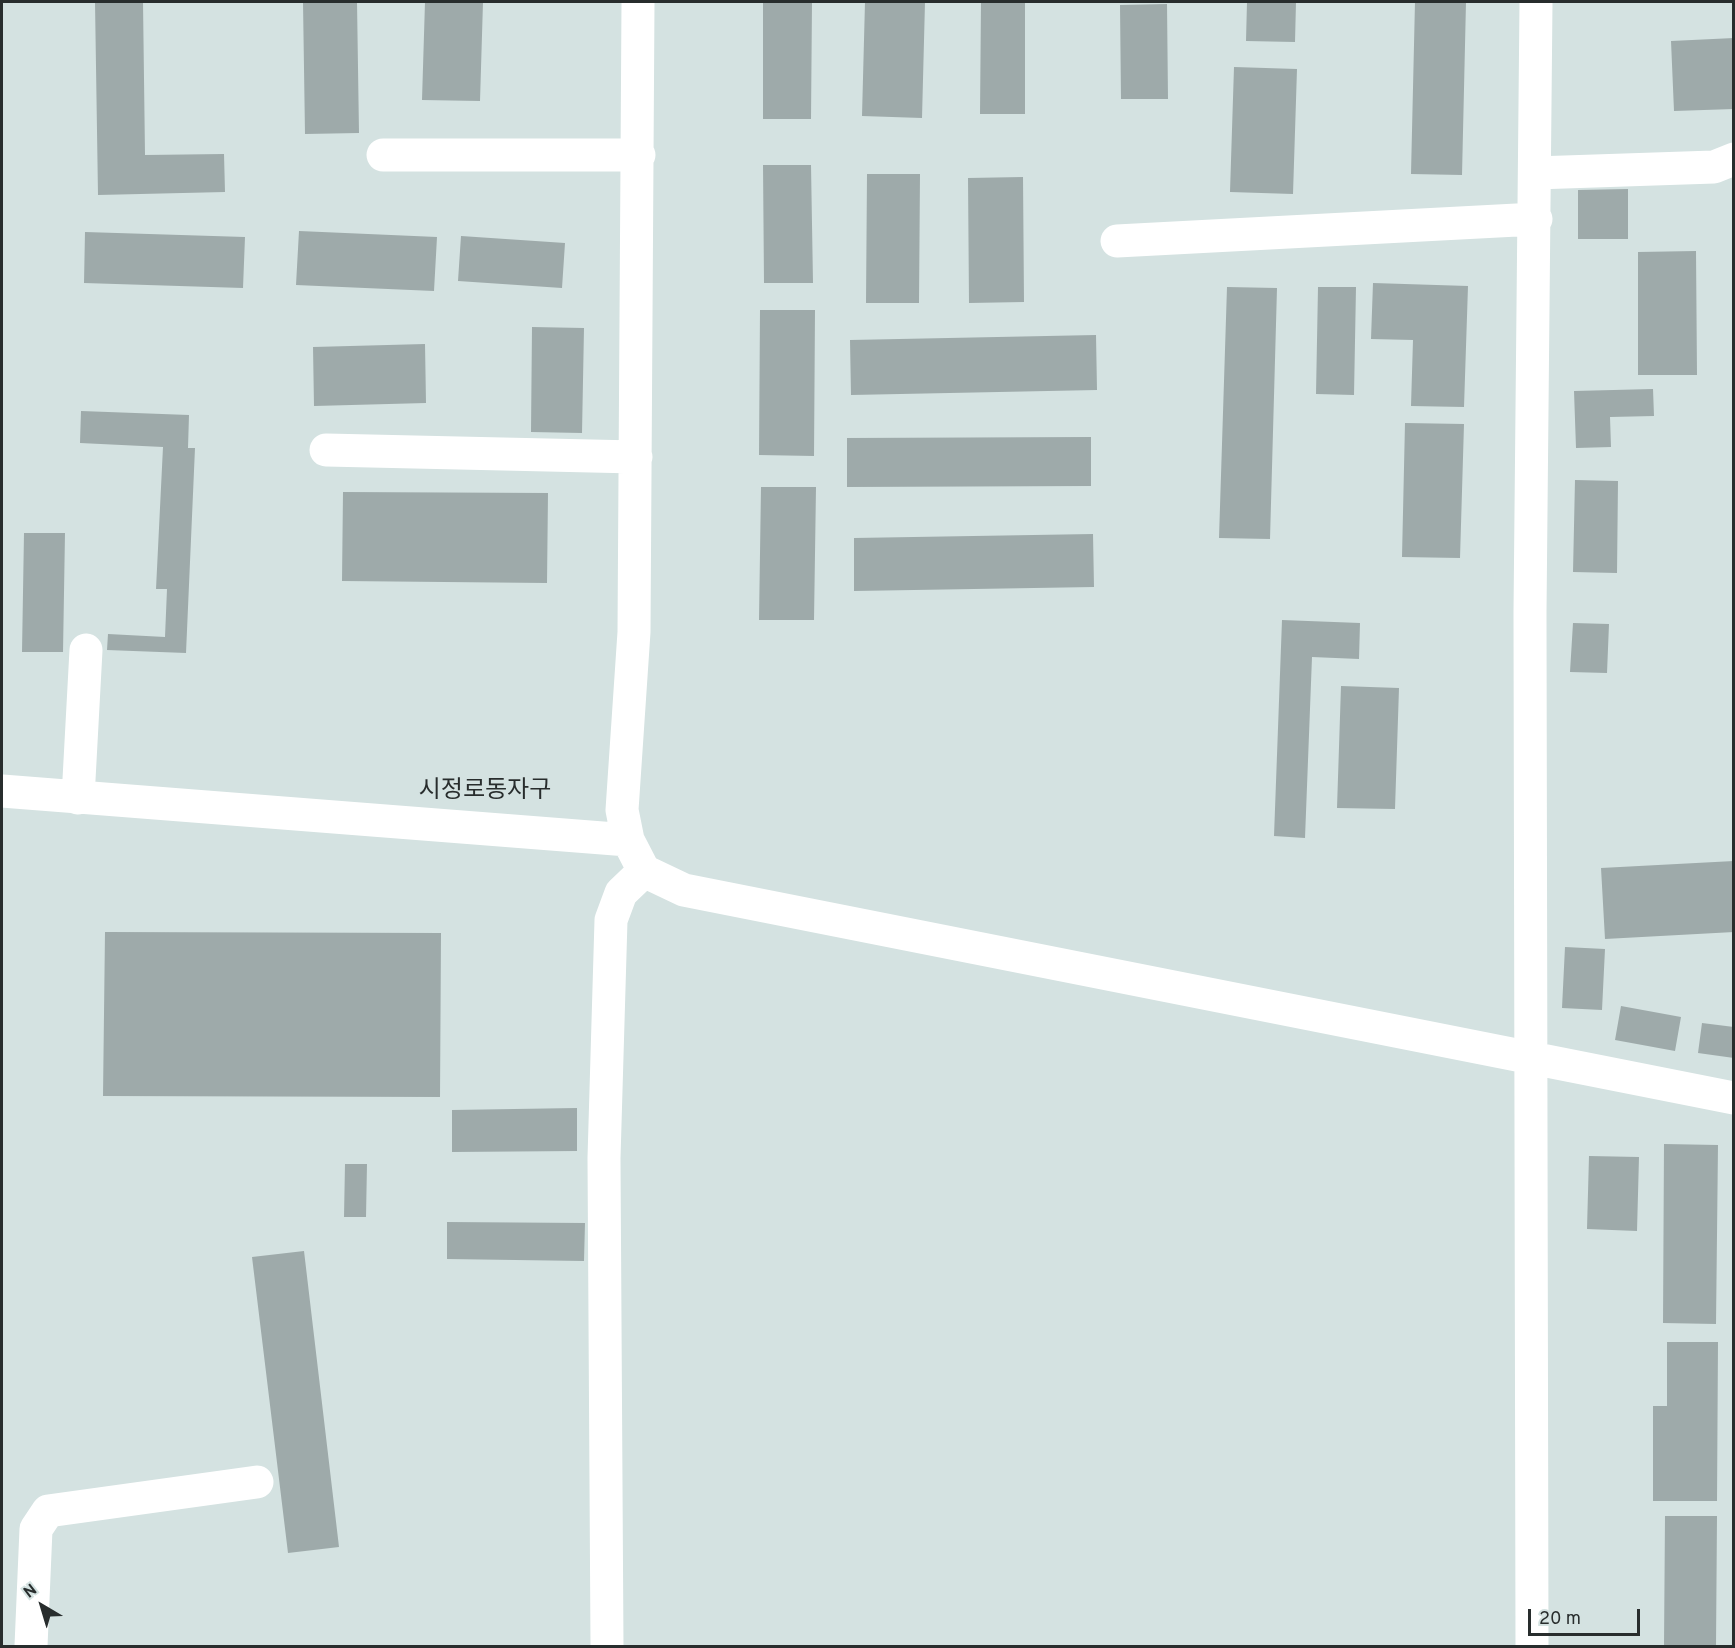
<!DOCTYPE html>
<meta charset="utf-8">
<style>
body{margin:0}
#map{position:relative;width:1735px;height:1648px;overflow:hidden;background:#d4e2e1;font-family:Overpass,sans-serif}
canvas{display:block}
.frame{position:absolute;inset:0;border:3px solid #282d2d;pointer-events:none}
.north{position:absolute;left:12px;top:1576px;width:60px;height:60px;-webkit-text-stroke:4px #d4e2e1;paint-order:stroke;rotate:322deg;font-size:16px;font-weight:700;line-height:24px;text-align:center;color:#282d2d}
.north::after{content:'';display:block;margin:auto;width:21px;height:27px;background:#282d2d;clip-path:polygon(50% 0,100% 100%,50% 72%,0 100%)}
.scale{position:absolute;left:1528px;top:1609px;width:112px;height:27px;box-sizing:border-box;border:3px solid #282d2d;border-top:0;padding-left:8px;font-size:18px;line-height:21px;white-space:nowrap;color:#282d2d;-webkit-text-stroke:4px #d4e2e1;paint-order:stroke}
</style>
<div id="map">
<canvas width="1735" height="1648"></canvas>
<div class="frame"></div>
<div class="north">N</div>
<div class="scale">20 m</div>
</div>
<script>
const ctx = document.querySelector('canvas').getContext('2d');
ctx.lineJoin = 'round';
function fill(path, color) { ctx.fillStyle = color; ctx.fill(path, 'evenodd'); }
const shape = rows => new Path2D(rows.map(r => 'M' + r).join(''));
function trace(path, color, width, dash) { ctx.strokeStyle = color; ctx.lineWidth = width; ctx.lineCap = dash ? 'butt' : 'round'; ctx.setLineDash(dash || []); ctx.stroke(path); }
function label(font, color, halo, rows, align = 'center') {
  ctx.font = font + ' Overpass,"Noto Sans KR",sans-serif'; ctx.lineWidth = 4.5; ctx.setLineDash([]); ctx.textBaseline = 'middle'; ctx.strokeStyle = halo; ctx.fillStyle = color; for (const [text, x, y, turn = 0] of rows) {
    ctx.save(); ctx.translate(x, y); ctx.rotate((+turn || 0) * Math.PI / 180); ctx.textAlign = isNaN(turn) ? turn : align; if (halo) ctx.strokeText(text, 0, 0); ctx.fillText(text, 0, 0); ctx.restore();
  }
}
fill(shape([
 [95,2,143,2,145,155,224,154,225,192,98,195],
 [303,2,357,2,359,133,305,134],
 [425,2,483,2,480,101,422,100],
 [763,2,812,2,811,119,763,119],
 [865,2,925,2,922,118,862,116],
 [981,2,1025,2,1025,114,980,114],
 [1247,2,1296,2,1295,42,1246,41],
 [1415,2,1466,2,1462,175,1411,174],
 [1167,4,1168,99,1121,99,1120,5],
 [1734,38,1734,109,1674,111,1671,41],
 [1234,67,1297,69,1293,194,1230,192],
 [763,165,811,165,813,283,764,283],
 [867,174,920,174,919,303,866,303],
 [1023,177,1024,302,969,303,968,178],
 [1628,189,1628,239,1578,239,1578,190],
 [299,231,437,237,434,291,296,285],
 [85,232,245,237,243,288,84,283],
 [461,236,565,243,562,288,458,281],
 [1696,251,1697,375,1638,375,1638,252],
 [1373,283,1468,286,1464,407,1411,406,1413,340,1371,339],
 [1227,287,1277,288,1270,539,1219,538],
 [1318,287,1356,287,1354,395,1316,394],
 [760,310,815,310,814,456,759,455],
 [532,327,584,328,582,433,531,432],
 [1096,335,1097,390,851,395,850,340],
 [425,344,426,403,314,406,313,347],
 [1653,389,1654,416,1610,417,1611,447,1576,448,1574,391],
 [81,411,189,415,188,448,195,448,186,653,107,650,108,634,165,637,167,589,156,589,163,447,80,443],
 [1405,423,1464,424,1460,558,1402,557],
 [1091,437,1091,486,847,487,847,438],
 [1575,480,1618,481,1617,573,1573,572],
 [761,487,816,487,814,620,759,620],
 [343,492,548,493,547,583,342,581],
 [24,533,65,533,63,652,22,652],
 [1093,534,1094,587,854,591,854,538],
 [1282,620,1360,623,1359,659,1312,657,1305,838,1274,836],
 [1573,623,1609,624,1607,673,1570,672],
 [1341,686,1399,688,1395,809,1337,808],
 [1734,861,1734,932,1605,939,1601,868],
 [105,932,441,933,440,1097,103,1096],
 [1565,947,1605,949,1602,1010,1562,1008],
 [1621,1006,1681,1017,1675,1051,1615,1040],
 [1702,1023,1734,1027,1734,1058,1698,1053],
 [577,1108,577,1151,452,1152,452,1110],
 [1664,1144,1718,1145,1716,1324,1663,1323],
 [1589,1156,1639,1157,1637,1231,1587,1229],
 [345,1164,367,1164,366,1217,344,1217],
 [447,1222,585,1223,584,1261,447,1259],
 [304,1251,339,1547,288,1553,252,1257],
 [1667,1342,1718,1342,1717,1501,1653,1501,1653,1406,1667,1406],
 [1665,1516,1717,1516,1716,1646,1664,1646]
]), '#9eaaaa');
trace(shape([
 [638,2,634,632,622,810,628,840,644,871,684,890,1734,1098],
 [383,155,639,155],
 [1535,173,1714,167,1734,159],
 [1117,241,1536,219],
 [326,450,636,457],
 [2,791,628,840],
 [78,798,86,650],
 [31,1646,36,1529,48,1511,257,1482],
 [607,1646,604,1158,611,920,621,893,644,871],
 [1532,1646,1530,612,1536,2]
]), '#fff', 33);
label('24px', '#282d2d', '#d4e2e1', [
 ["시정로동자구",485,792]
]);
</script>
